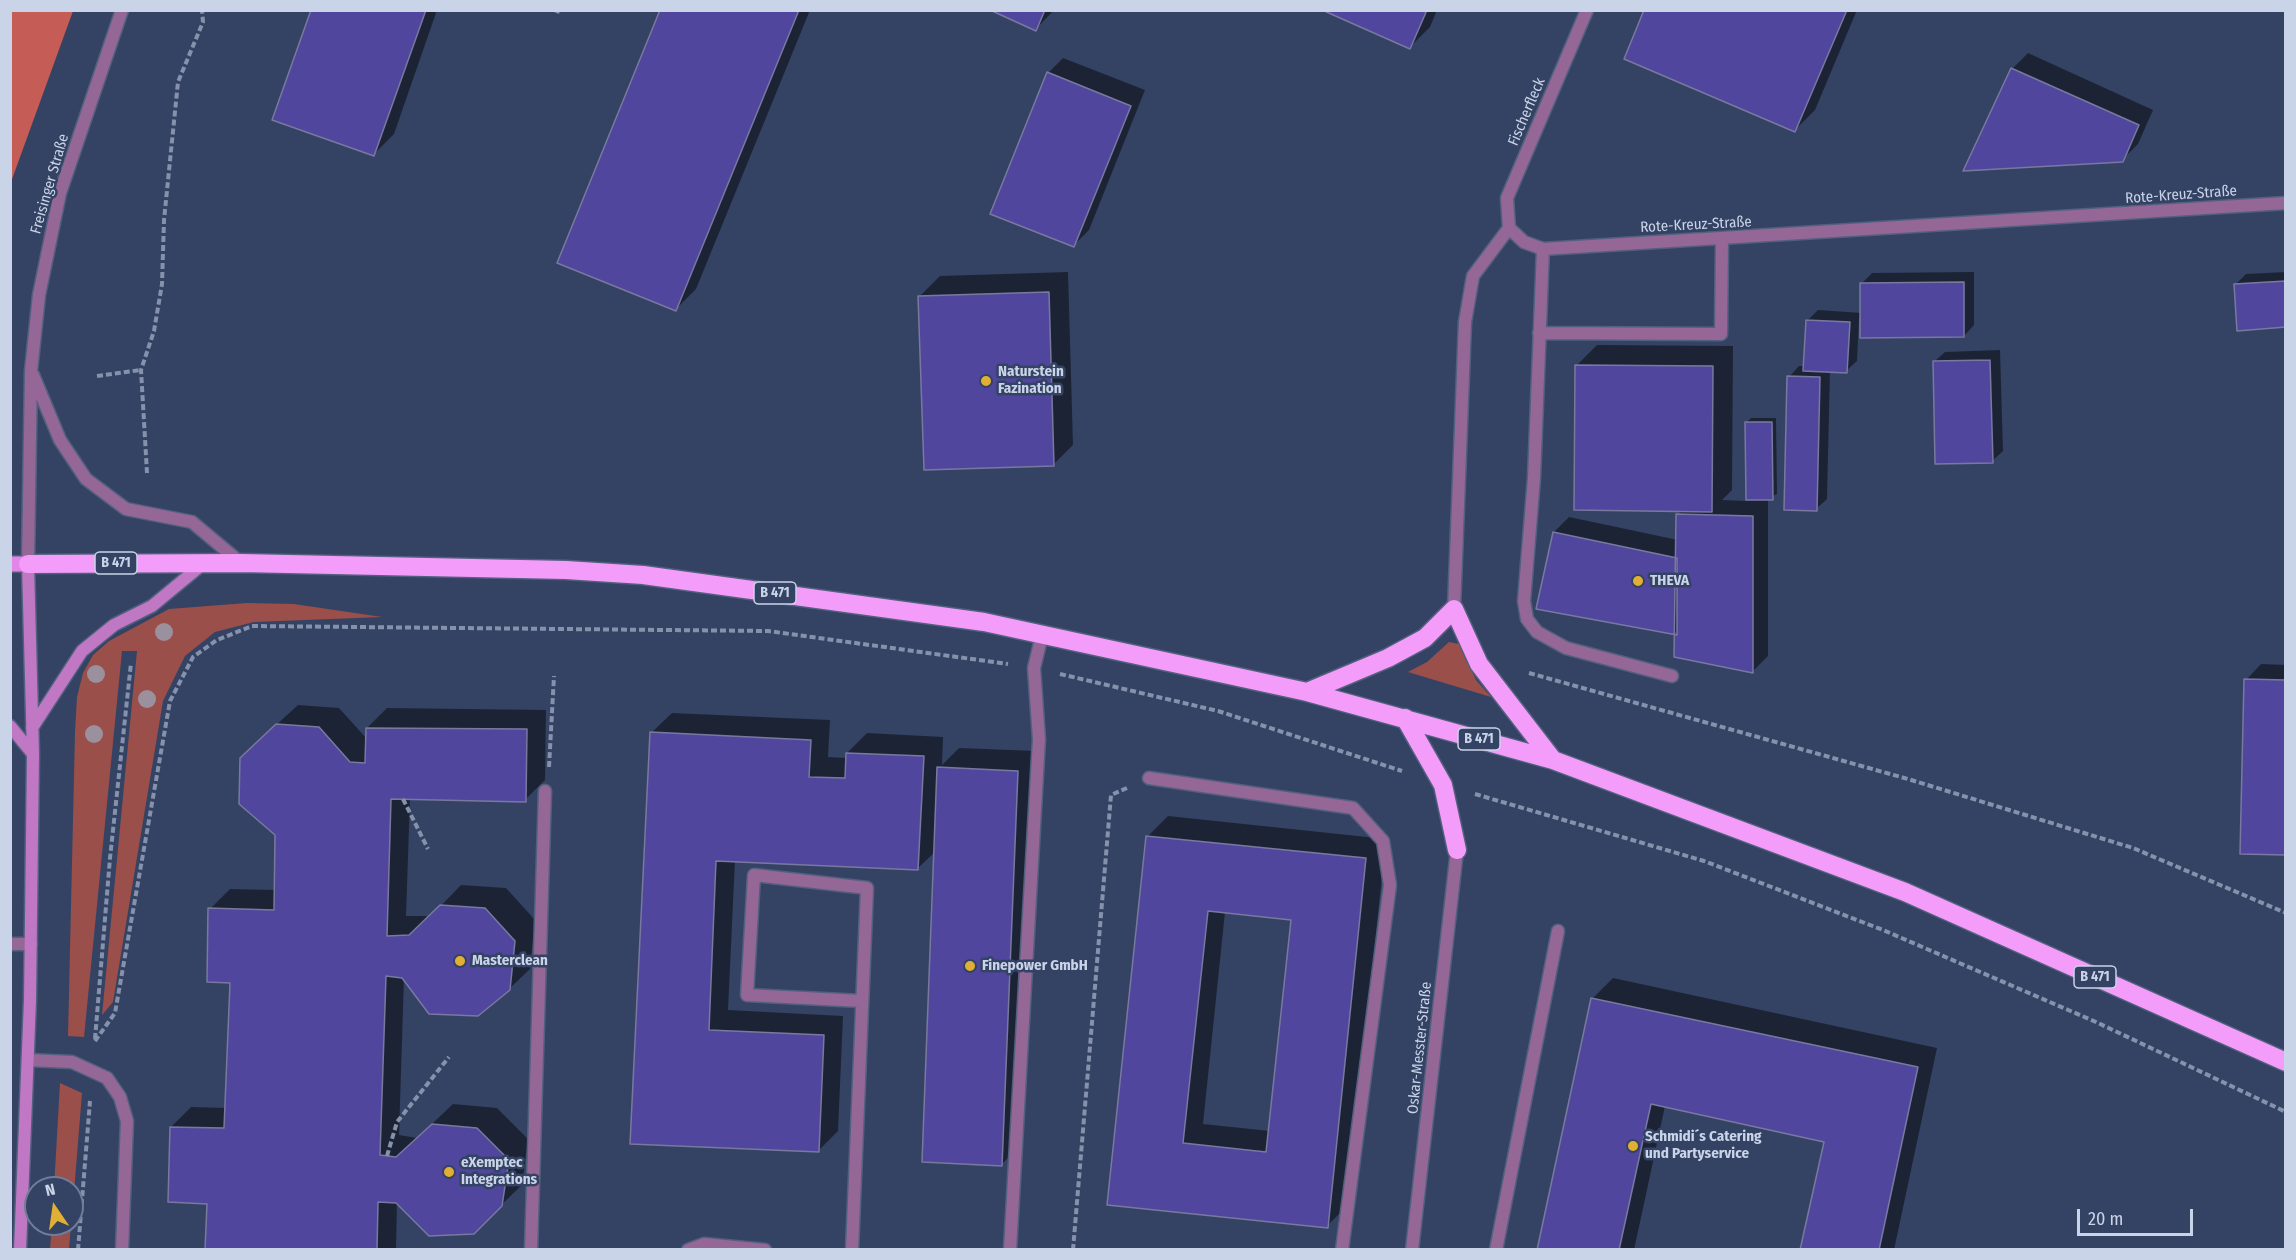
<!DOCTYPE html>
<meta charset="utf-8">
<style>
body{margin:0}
#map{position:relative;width:2296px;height:1260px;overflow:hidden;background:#344364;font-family:"Fira Sans Condensed",sans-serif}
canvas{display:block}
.frame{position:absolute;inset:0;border:12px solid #cad4e8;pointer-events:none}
.north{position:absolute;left:24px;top:1176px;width:60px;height:60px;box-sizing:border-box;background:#344364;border:2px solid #707d99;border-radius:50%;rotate:347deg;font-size:16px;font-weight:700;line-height:24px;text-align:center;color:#cad4e8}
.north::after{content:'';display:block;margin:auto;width:21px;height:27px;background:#e1af34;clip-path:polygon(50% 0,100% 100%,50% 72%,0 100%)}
.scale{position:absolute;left:2077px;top:1209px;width:116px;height:27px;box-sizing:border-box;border:3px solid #cad4e8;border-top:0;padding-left:8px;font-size:18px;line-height:21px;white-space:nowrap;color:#cad4e8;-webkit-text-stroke:4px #344364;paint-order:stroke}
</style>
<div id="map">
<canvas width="2296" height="1260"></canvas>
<div class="frame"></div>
<div class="north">N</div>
<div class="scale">20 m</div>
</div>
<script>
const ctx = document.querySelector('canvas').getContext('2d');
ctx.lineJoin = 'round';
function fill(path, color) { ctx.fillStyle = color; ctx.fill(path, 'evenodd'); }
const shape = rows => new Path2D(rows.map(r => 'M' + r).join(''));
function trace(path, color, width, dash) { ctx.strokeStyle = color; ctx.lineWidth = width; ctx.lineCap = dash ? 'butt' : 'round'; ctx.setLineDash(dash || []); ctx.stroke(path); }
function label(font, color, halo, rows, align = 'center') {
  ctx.font = font + ' "Fira Sans Condensed",sans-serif'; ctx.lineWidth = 5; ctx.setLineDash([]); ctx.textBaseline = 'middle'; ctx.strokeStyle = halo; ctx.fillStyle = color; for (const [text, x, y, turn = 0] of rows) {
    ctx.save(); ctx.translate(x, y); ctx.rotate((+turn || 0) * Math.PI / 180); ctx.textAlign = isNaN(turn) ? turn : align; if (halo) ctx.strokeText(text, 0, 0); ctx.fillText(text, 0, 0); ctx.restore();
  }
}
fill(shape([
 [247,603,294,604,382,617,254,622,215,632,185,656,163,701,113,1002,102,1015,137,651,122,651,84,1037,68,1036,75,732,77,697,83,673,93,655,109,641,169,609],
 [1449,642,1459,644,1476,680,1491,697,1408,672,1427,662],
 [60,1083,82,1093,72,1217,72,1188,54,1188],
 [52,1224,71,1224,69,1249,50,1249]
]), '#9a4f4a');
fill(shape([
 [11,10,73,11,11,182,10,11]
]), '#c65c56');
fill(shape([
 [313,10,437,10,394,134,374,154],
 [663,10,810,10,696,289,676,309],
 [994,10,1054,10,1036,29],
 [1326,10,1437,10,1430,27,1410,47],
 [1646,10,1857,10,1815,110,1795,130],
 [2028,53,2153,110,2138,144,2122,160,2012,69],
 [1063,58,1145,90,1089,230,1073,246,1048,73],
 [1068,272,1073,445,1053,465,920,296,940,276],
 [1974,272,1974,325,1964,336,1859,318,1857,361,1846,371,1830,370,1827,499,1816,509,1789,377,1799,366,1804,366,1807,321,1818,310,1862,313,1862,283,1872,273],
 [2286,272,2286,326,2235,285,2246,274],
 [1597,345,1733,346,1732,490,1722,500,1747,501,1746,423,1751,418,1776,418,1777,494,1768,498,1768,656,1752,672,1678,634,1554,532,1569,517,1678,540,1677,515,1682,510,1577,365],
 [2000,350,2003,451,1992,461,1934,362,1945,352],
 [2261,664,2286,665,2286,854,2246,680],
 [298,705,339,708,367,739,367,728,387,708,546,710,545,780,525,800,410,798,406,916,431,916,461,885,506,888,535,920,530,969,509,989,404,978,399,1135,417,1138,453,1104,497,1108,528,1139,522,1185,473,1232,397,1201,396,1250,207,1250,208,1202,171,1127,191,1107,227,1108,231,982,210,909,230,889,276,890,277,834,262,738],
 [672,713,830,720,828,757,847,758,847,753,867,733,943,737,942,765,959,748,1037,751,1022,1144,1002,1164,936,851,918,868,735,860,728,1010,843,1016,838,1131,818,1151,632,1143,651,733],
 [1168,816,1386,839,1347,1206,1327,1226,1109,1204,1148,836],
 [1225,912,1292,918,1270,1131,1203,1124],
 [1613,978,1937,1048,1894,1250,1802,1250,1826,1141,1665,1106,1634,1250,1538,1250,1593,998]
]), '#0007');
const building = shape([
 [311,10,426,10,374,156,272,120,311,10],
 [660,10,799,10,676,311,557,263,660,10],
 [990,10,1045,10,1036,31,990,10],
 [1322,10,1427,10,1410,49,1322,10],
 [1644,10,1847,10,1795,132,1624,59,1644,10],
 [2011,68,2139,125,2123,162,1963,171,2011,68],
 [1047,72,1131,106,1074,247,990,214,1047,72],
 [2286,281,2286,327,2237,331,2234,284,2286,281],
 [1964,282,1964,337,1860,338,1860,283,1964,282],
 [1049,292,1054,466,924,470,918,296,1049,292],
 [1806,320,1850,322,1847,373,1803,371,1806,320],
 [1990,360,1993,463,1935,464,1933,361,1990,360],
 [1575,365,1713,366,1712,512,1574,510,1575,365],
 [1787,376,1820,377,1817,511,1784,510,1787,376],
 [1745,422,1772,422,1773,500,1746,500,1745,422],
 [1676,514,1753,516,1753,673,1674,657,1676,514],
 [1553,532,1677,558,1677,635,1536,609,1553,532],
 [2244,679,2286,680,2286,855,2240,854,2244,679],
 [276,724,319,727,350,762,365,763,366,728,527,729,526,802,391,799,387,936,409,935,440,905,485,908,515,941,510,990,478,1016,429,1014,402,978,386,976,380,1155,396,1157,432,1124,477,1128,509,1160,502,1206,474,1234,429,1236,396,1203,378,1202,377,1250,205,1250,207,1204,168,1202,170,1127,224,1128,230,983,207,982,208,908,274,910,275,835,239,804,240,758,276,724],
 [650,732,811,740,809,777,845,778,846,753,924,756,918,870,716,861,709,1030,824,1035,819,1152,630,1144,650,732],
 [937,767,1018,771,1002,1166,922,1162,937,767],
 [1146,836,1366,858,1328,1228,1107,1205,1146,836],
 [1208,911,1291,920,1266,1152,1183,1143,1208,911],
 [1591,998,1918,1067,1879,1250,1800,1250,1824,1142,1651,1104,1619,1250,1537,1250,1591,998]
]);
fill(building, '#50469d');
trace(building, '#7979a0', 1.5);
const lane = shape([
 [1543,249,1534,478,1524,601,1527,619,1537,632,1566,648,1672,676],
 [1539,333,1721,334,1722,239],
 [1149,778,1353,808,1383,841,1390,885,1342,1250],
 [10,944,31,944],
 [28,1060,72,1062,107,1078,120,1097,127,1121,122,1250],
 [531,1250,545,791],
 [852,1250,867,888,754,875,747,995,861,1001],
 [1010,1250,1039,739,1034,668,1042,635],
 [1496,1250,1558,931]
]);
const street = shape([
 [1509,228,1524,242,1543,249,2286,203],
 [1509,228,1507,198,1587,10],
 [33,375,60,440,86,479,126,509,192,522,241,563],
 [28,564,31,371,39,295,60,193,122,10],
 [1454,609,1465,322,1473,276,1509,228],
 [688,1250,704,1244,765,1250],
 [1412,1250,1457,850]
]);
const secondary = shape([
 [10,726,33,754],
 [32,728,82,651,114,625,152,606,204,563],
 [20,1250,30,1000,33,754,28,564]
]);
const primary = shape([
 [10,564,28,564]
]);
const highway = shape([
 [28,564,241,563,566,570,643,575,984,622,1307,692,1553,760,1905,892,2286,1062],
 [1307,692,1388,658,1425,638,1454,609,1479,664,1553,760],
 [1405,718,1443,785,1457,850]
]);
trace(lane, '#52607e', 15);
trace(street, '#52607e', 15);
trace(secondary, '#52607e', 15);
trace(primary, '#52607e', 18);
trace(highway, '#52607e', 21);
trace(shape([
 [554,10,562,13],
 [97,376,141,370],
 [147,473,141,370,154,331,162,284,164,220,178,82,203,22,202,10],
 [1529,673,1908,779,2133,848,2286,913],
 [1060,674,1218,711,1402,771],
 [549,767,554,676],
 [1475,794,1704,861,1883,930,2096,1022,2286,1112],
 [403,799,428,849],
 [95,1039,110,858,131,663],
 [95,1041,115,1013,170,701,193,657,217,640,252,626,768,631,1008,664],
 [387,1156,397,1122,449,1057],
 [78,1250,90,1101],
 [1073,1250,1111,795,1127,788]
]), '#8692ac', 4, [6, 3]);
trace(lane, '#946796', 12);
trace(street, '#946796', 12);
trace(secondary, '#c078c4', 12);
trace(primary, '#e185e7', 15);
trace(highway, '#f49cf9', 18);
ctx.fillStyle = '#9b919e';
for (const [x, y] of [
 [164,632],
 [96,674],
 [147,699],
 [94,734]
]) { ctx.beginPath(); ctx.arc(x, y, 9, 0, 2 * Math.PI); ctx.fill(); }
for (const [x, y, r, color] of [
 [986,381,6,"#e1af34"],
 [1638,581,6,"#e1af34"],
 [460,961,6,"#e1af34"],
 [970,966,6,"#e1af34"],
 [1633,1146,6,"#e1af34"],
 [449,1172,6,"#e1af34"]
]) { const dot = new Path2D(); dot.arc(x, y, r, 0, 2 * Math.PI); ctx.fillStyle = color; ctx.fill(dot); trace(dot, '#344364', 2); }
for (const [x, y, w] of [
 [116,563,42],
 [775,593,42],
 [1479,739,42],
 [2095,977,42]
]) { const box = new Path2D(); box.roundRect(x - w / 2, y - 11, w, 22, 4.5); ctx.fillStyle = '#344364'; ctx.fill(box); trace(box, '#cad4e8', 1.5); }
label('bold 14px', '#cad4e8', null, [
 ["B 471",116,563],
 ["B 471",775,593],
 ["B 471",1479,739],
 ["B 471",2095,977]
]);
label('15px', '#cad4e8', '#344364', [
 ["Fischerfleck",1527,112,-67],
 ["Freisinger Straße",50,184,-74],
 ["Rote-Kreuz-Straße",2181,195,-4],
 ["Rote-Kreuz-Straße",1696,225,-3],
 ["Oskar-Messter-Straße",1420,1048,-84]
]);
label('bold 15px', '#cad4e8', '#344364', [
 ["Naturstein",998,372],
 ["Fazination",998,389],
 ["THEVA",1650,581],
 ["Masterclean",472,961],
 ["Finepower GmbH",982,966],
 ["Schmidi´s Catering",1645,1137],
 ["und Partyservice",1645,1154],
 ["eXemptec",461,1163],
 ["Integrations",461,1180]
], 'left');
</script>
